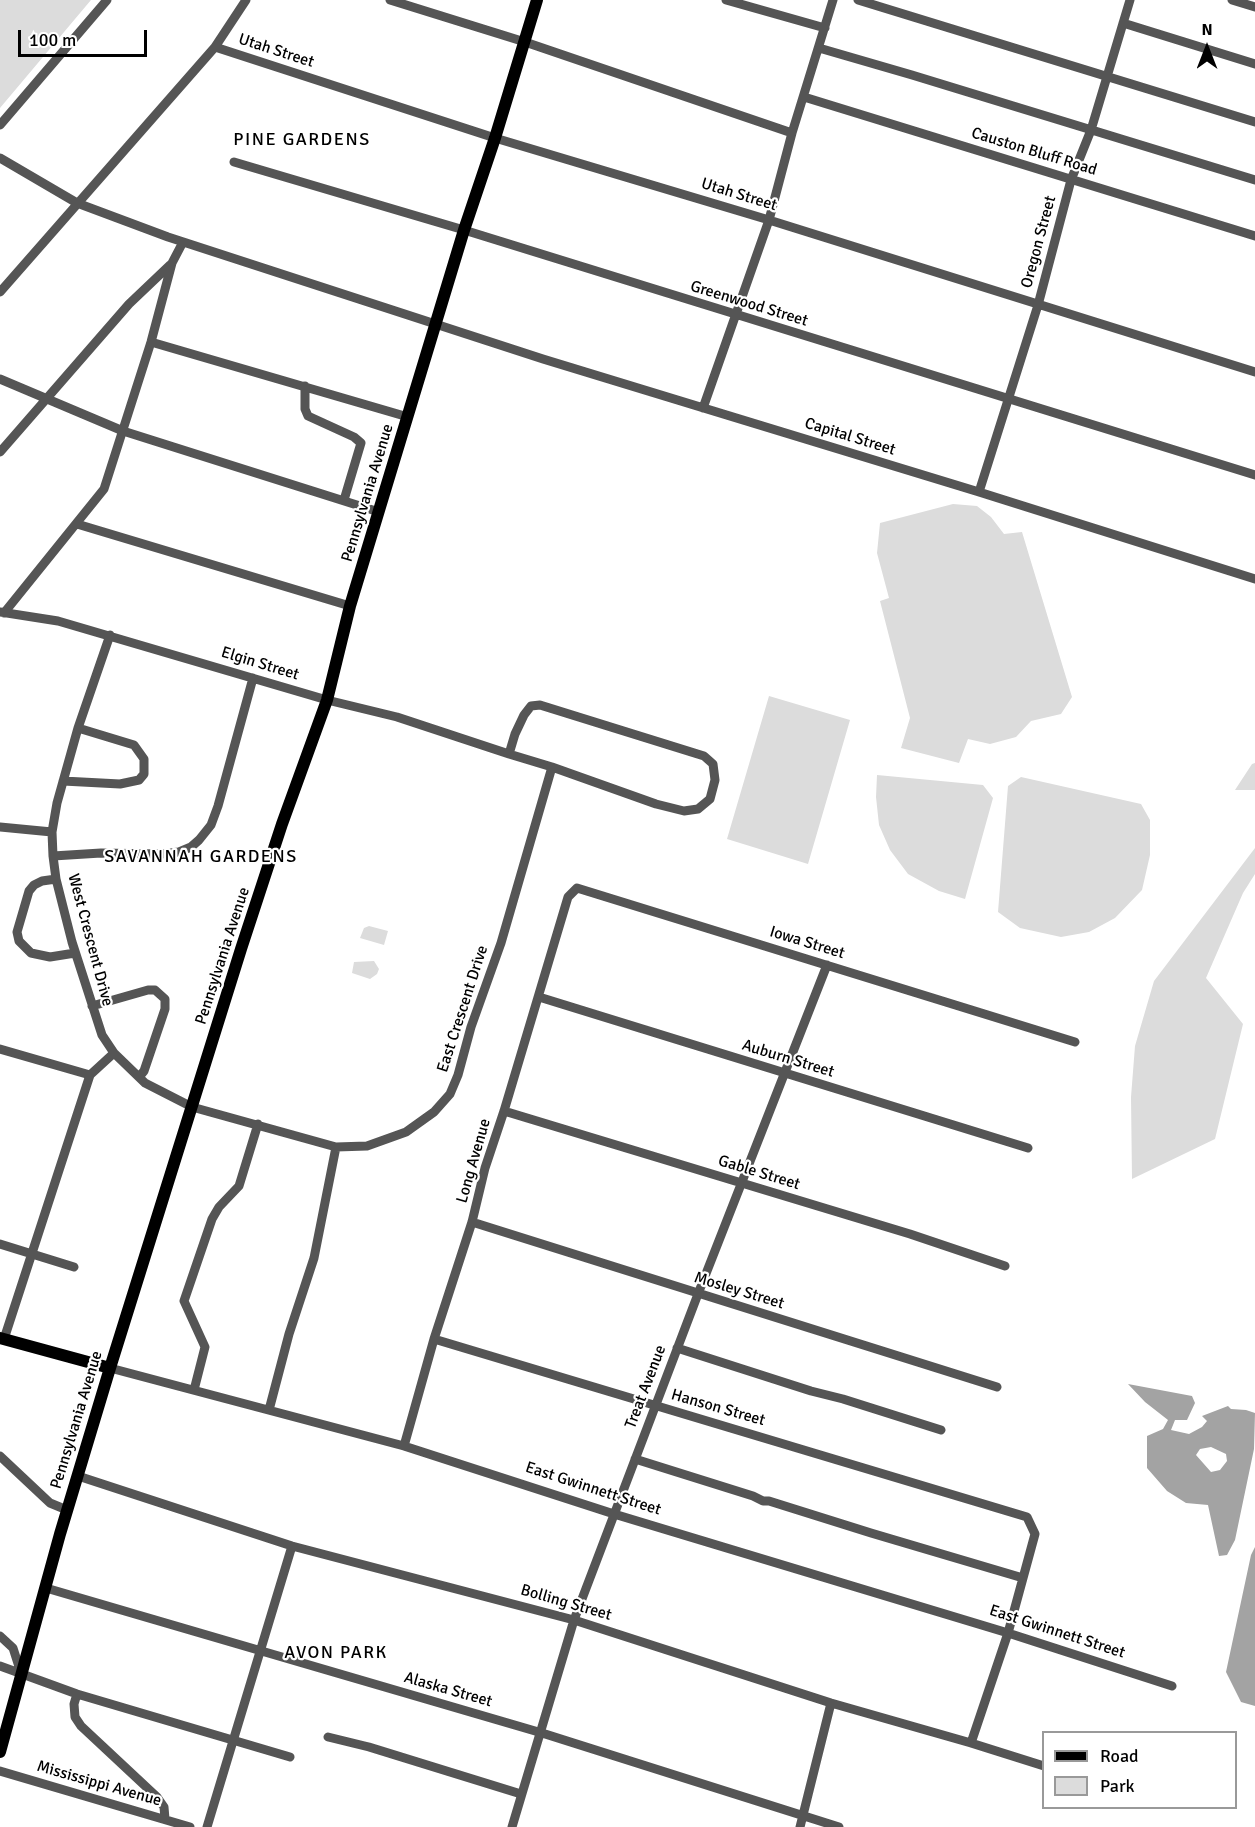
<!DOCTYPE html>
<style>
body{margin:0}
#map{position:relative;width:1255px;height:1827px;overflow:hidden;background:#fff;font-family:Signika,sans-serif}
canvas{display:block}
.legend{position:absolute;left:1042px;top:1731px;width:195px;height:78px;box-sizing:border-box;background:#fff;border:2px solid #999;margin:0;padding:8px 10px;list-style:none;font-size:18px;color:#000}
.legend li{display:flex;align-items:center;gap:12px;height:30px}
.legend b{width:30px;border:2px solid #999}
.north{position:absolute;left:1177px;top:18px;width:60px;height:60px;-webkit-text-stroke:4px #fff;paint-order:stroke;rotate:0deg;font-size:16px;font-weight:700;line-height:24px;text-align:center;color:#000}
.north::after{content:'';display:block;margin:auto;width:21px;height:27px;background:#000;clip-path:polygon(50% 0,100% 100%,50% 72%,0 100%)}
.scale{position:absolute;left:18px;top:30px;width:129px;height:27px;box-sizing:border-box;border:3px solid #000;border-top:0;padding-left:8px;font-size:18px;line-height:21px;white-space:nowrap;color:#000;-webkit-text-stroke:4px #fff;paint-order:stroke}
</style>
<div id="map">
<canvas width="1255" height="1827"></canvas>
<ul class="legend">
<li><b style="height:8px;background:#000"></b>Road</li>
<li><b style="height:16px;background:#dcdcdc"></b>Park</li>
</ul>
<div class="north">N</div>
<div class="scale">100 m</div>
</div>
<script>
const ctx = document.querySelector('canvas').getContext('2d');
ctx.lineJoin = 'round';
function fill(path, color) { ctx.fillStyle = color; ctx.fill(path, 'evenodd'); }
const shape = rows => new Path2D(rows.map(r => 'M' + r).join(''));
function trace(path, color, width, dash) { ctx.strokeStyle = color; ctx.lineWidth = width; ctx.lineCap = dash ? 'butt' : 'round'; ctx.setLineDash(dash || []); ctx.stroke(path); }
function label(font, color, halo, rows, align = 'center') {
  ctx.font = font + ' Signika,sans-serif'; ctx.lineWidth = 4.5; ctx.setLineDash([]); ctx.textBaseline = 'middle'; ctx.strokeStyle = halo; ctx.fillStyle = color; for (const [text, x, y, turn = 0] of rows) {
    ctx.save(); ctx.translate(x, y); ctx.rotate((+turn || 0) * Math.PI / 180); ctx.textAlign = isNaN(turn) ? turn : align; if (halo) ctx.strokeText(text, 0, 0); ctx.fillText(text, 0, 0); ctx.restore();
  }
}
fill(shape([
 [0,0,91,0,0,108],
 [953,504,977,506,991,517,1004,534,1022,532,1072,697,1061,714,1031,721,1016,737,990,744,968,739,959,763,901,748,910,718,880,601,889,598,877,553,880,523],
 [769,696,850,720,808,864,727,839],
 [1255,763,1255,790,1235,790,1252,764],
 [877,775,983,785,993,798,965,899,939,891,908,874,890,850,879,825,876,797],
 [1021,777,1141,804,1150,820,1150,855,1142,890,1115,918,1089,932,1061,937,1020,928,998,912,1008,786],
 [1255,848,1255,874,1243,893,1206,978,1243,1024,1215,1139,1132,1179,1131,1097,1135,1046,1154,981],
 [369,926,388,931,384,945,360,938,364,928],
 [374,961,379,969,377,974,370,979,352,973,354,962]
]), '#dcdcdc');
fill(shape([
 [1128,1384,1192,1396,1195,1403,1187,1420,1175,1420,1171,1430,1189,1434,1202,1427,1207,1421,1202,1416,1228,1406,1231,1409,1246,1410,1255,1413,1254,1449,1235,1540,1227,1555,1219,1556,1208,1505,1186,1503,1167,1491,1147,1468,1147,1436,1163,1429,1168,1420,1145,1402],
 [1211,1447,1226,1454,1227,1461,1220,1470,1211,1472,1196,1455,1200,1449],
 [1255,1547,1255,1706,1241,1702,1226,1672,1251,1555]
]), '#a3a3a3');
trace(shape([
 [390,0,525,42,792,133],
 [726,0,825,28],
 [858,0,1255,122],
 [1232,0,1255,7],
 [1123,23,1255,64],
 [215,47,495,138,769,220,1255,372],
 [819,48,912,75,1255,180],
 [804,97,1255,236],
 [0,125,107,0],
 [0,158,77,203,168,237,543,359,979,492,1255,579],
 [234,162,464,230,1255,475],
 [0,292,215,47,246,0],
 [151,342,408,417],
 [0,379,123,431,379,512],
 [305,386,305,409,308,416,354,437,361,443,344,500],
 [703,408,769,220,792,133,833,0],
 [0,452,129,304,170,265],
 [979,492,1038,305,1071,180,1091,130,1130,0],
 [77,524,350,606],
 [0,612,58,621,327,700,397,717,509,754,552,767,656,804,684,811,698,809,710,799,715,780,713,764,704,756,540,705,531,706,524,715,515,734,509,754],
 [4,613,104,489,151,342,172,263,183,242],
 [110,635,78,728,57,803,52,832,53,856,56,879,72,942,102,1035,114,1053,145,1083,192,1107,336,1147,367,1146,406,1132,434,1112,450,1094,458,1075,471,1027,501,943,552,767],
 [63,781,120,784,139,780,144,774,144,759,134,745,78,728],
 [0,827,52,832],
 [53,856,101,853,161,854,179,852,191,847,199,840,211,825,218,806,253,678],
 [56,879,42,881,34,885,29,891,17,932,19,941,31,953,50,957,75,953],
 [539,997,1028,1148],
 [92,1006,148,990,155,990,165,999,165,1009,144,1071,139,1077],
 [0,1049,90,1075],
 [504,1111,910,1234,1005,1266],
 [472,1222,997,1387],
 [0,1244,74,1267],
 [4,1339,90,1075,114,1053],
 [434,1339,1027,1517,1035,1534,1008,1633,971,1743],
 [677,1348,811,1391,843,1399,941,1430],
 [110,1368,404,1446,614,1514,1008,1633,1172,1686],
 [194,1390,205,1347,184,1301,212,1219,219,1207,239,1186,258,1124],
 [269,1410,289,1334,314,1258,336,1147],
 [404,1446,434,1339,472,1222,485,1168,504,1111,568,897,577,888,1075,1042],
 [0,1456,50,1503,67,1510],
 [635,1459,753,1496,763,1501,769,1501,871,1533,1023,1578],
 [78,1476,292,1546,574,1620,831,1703,971,1743,1044,1766],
 [46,1588,542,1733,839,1827],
 [0,1636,13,1648,21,1673],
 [0,1666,77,1694,290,1757],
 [77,1694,74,1704,75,1717,81,1726,157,1797,164,1807,165,1819],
 [328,1737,369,1747,521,1794],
 [0,1771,190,1827],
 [207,1827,292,1546],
 [512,1827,574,1620,698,1294,827,965],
 [800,1827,831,1703]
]), '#555', 9);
trace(shape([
 [0,1338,110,1368],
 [0,1752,60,1534,110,1368,241,949,282,824,327,700,350,606,464,230,495,138,537,0]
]), '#000', 12);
label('16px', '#000', '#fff', [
 ["Utah Street",276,51,18],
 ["Causton Bluff Road",1034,152,17],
 ["Utah Street",739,195,17],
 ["Oregon Street",1039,242,-75],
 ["Greenwood Street",749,304,17],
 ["Capital Street",850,437,17],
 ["Pennsylvania Avenue",368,493,-73],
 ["Elgin Street",260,664,17],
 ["West Crescent Drive",90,940,75],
 ["Iowa Street",807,943,17],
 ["Pennsylvania Avenue",223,956,-72],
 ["East Crescent Drive",463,1009,-72],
 ["Auburn Street",788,1059,17],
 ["Long Avenue",474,1161,-74],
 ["Gable Street",759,1173,17],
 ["Mosley Street",739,1291,17],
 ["Treat Avenue",646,1387,-69],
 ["Hanson Street",718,1408,16],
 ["Pennsylvania Avenue",77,1420,-73],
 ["East Gwinnett Street",593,1489,18],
 ["Bolling Street",566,1603,16],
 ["East Gwinnett Street",1057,1632,18],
 ["Alaska Street",448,1690,16],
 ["Mississippi Avenue",99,1784,16]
]);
ctx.letterSpacing = '1.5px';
label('18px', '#000', '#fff', [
 ["PINE GARDENS",302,140],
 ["SAVANNAH GARDENS",201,857],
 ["AVON PARK",336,1653]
]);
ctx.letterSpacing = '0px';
</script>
